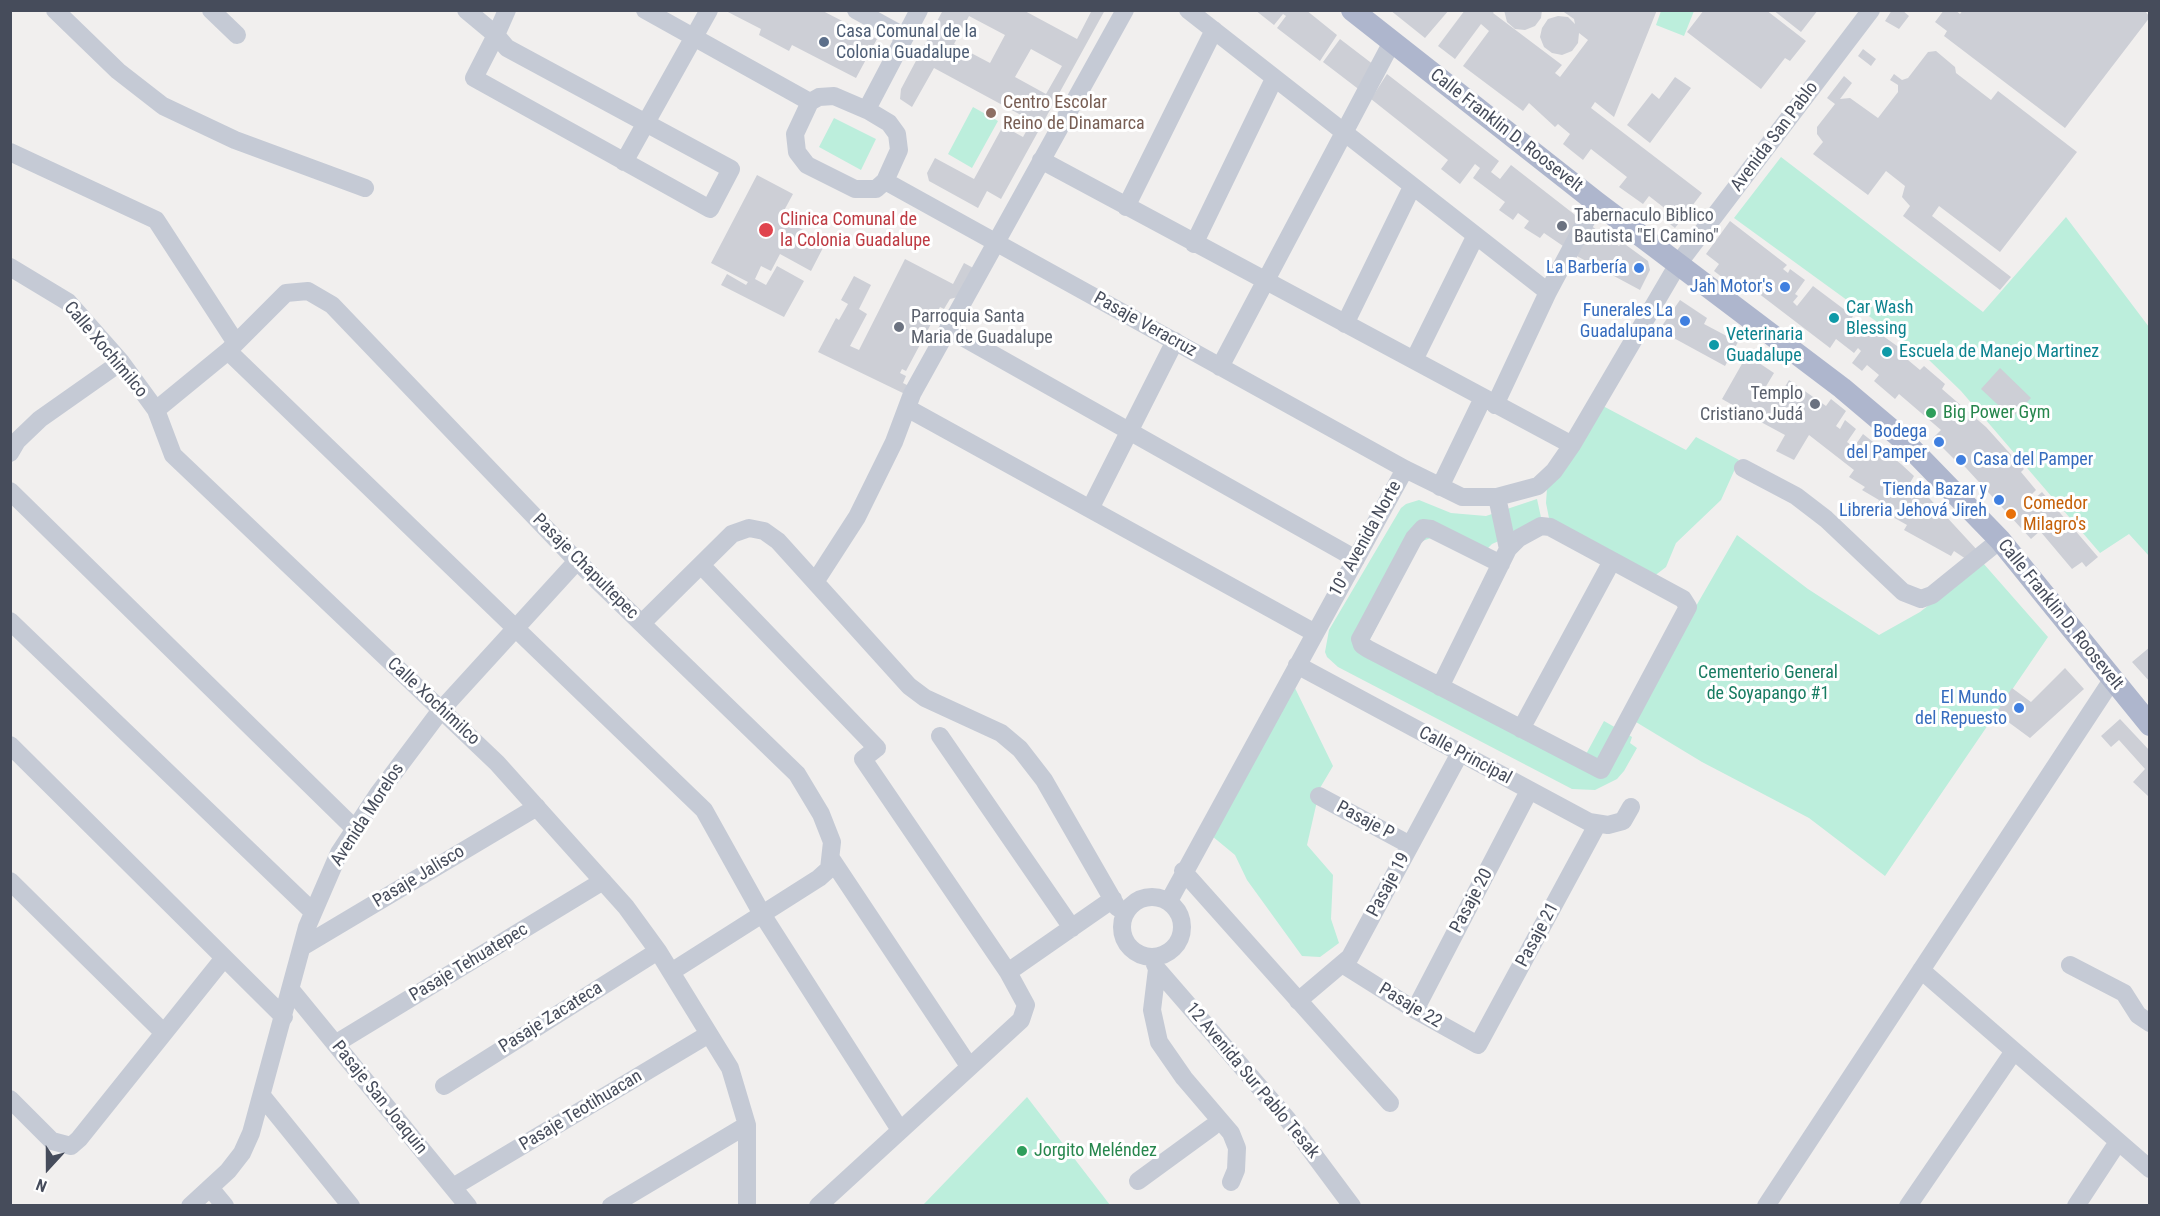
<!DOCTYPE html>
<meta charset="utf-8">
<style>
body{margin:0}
#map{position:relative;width:2160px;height:1216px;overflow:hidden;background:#f1efee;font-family:"Roboto Condensed",sans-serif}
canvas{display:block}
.frame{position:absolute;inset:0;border:12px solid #464c5b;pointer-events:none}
.north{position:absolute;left:18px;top:1138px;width:60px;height:60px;-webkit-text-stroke:4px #fff;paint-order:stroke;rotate:201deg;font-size:16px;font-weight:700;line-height:24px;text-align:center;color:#464c5b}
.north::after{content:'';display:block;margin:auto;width:21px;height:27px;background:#464c5b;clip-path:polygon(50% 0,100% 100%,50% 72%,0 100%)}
</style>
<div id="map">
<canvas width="2160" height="1216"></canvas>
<div class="frame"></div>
<div class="north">N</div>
</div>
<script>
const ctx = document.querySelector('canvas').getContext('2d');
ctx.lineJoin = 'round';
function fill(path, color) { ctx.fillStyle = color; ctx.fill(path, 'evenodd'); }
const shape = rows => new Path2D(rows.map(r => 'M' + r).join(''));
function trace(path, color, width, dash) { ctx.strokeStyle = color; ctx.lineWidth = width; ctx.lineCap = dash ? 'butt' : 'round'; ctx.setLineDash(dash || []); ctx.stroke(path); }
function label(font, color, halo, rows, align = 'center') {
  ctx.font = font + ' "Roboto Condensed",sans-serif'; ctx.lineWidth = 6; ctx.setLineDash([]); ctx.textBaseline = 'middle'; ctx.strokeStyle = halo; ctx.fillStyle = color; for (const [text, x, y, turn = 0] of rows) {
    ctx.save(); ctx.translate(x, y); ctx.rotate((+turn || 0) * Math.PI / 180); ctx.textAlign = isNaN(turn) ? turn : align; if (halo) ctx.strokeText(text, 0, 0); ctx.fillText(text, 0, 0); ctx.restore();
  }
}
fill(shape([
 [1661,11,1694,11,1684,36,1656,25],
 [973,107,998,121,972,168,948,154],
 [834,118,876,139,861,170,819,147],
 [1781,157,1983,312,2066,217,2149,327,2149,556,2129,534,2100,553,1961,391,1928,359,1734,218],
 [1603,406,1686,450,1696,437,1739,460,1721,500,1676,543,1666,567,1653,577,1550,523,1546,503,1547,488],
 [1537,499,1542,522,1492,544,1480,556,1436,536,1420,542,1368,643,1585,756,1604,721,1632,737,1630,743,1637,748,1624,771,1617,779,1595,790,1572,789,1338,667,1327,657,1325,652,1329,630,1401,508,1406,504,1419,500,1451,513,1486,516],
 [1737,535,1808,589,1879,635,1920,612,1983,563,2048,637,1885,876,1809,818,1702,762,1631,719],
 [1295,688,1333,766,1320,788,1307,845,1333,875,1331,919,1339,943,1320,957,1302,956,1247,880,1235,855,1212,836],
 [1027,1097,1110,1205,923,1205]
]), '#bceedc');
fill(shape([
 [724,10,821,10,877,39,856,78,792,45,789,51,759,35,761,29],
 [943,10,1023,10,1077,39,1092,10,1105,10,1001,199,987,191,978,208,929,181,927,173,935,158,974,179,1003,126,1023,137,1032,121,934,68,912,107,900,99,901,89],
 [969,16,1005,35,990,63,954,44],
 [1031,49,1062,66,1046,94,1015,77],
 [1255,10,1306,10,1337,35,1320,61,1277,28,1286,16,1283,14,1274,25],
 [1390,10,1449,10,1425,38],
 [1465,10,1495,10,1493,13,1562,65,1555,73,1560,77,1588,40,1579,33,1578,43,1572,51,1562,55,1552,53,1544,47,1540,37,1542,28,1548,19,1558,16,1568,17,1575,24,1574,19,1561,10,1657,10,1614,117,1595,102,1591,108,1702,193,1675,228,1661,217,1667,210,1649,196,1643,204,1619,187,1627,177,1591,149,1583,160,1563,144,1570,134,1558,124,1555,127,1529,103,1523,111,1463,66,1489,31,1481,24,1455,59,1438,46],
 [1504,10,1542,10,1541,18,1535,26,1525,30,1515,29,1507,22],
 [1704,10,1766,10,1806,41,1790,61,1785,58,1761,89,1687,32],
 [1773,10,1818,10,1801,32],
 [1892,10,1902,10,1909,16,1899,29,1885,21],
 [1944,10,1955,10,1960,14,1963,10,2144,10,2150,17,2065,128,1944,36,1947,31,1935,22],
 [1340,39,1374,65,1361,91,1323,62],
 [1863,49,1876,59,1871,66,1858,56],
 [1936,51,1955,67,1956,73,1991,100,1998,91,2077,152,2000,252,1939,206,1932,216,2011,277,2000,290,1903,216,1910,206,1902,197,1905,186,1886,171,1868,195,1813,154,1823,142,1817,134,1817,127,1835,104,1827,98,1844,76,1852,83,1840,99,1850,98,1878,118,1898,92,1898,85,1890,80,1894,74,1902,80,1908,78,1928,52],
 [1387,74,1499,161,1491,172,1500,179,1511,165,1579,218,1563,246,1544,233,1540,238,1524,228,1529,221,1518,213,1513,220,1499,210,1505,202,1473,178,1480,168,1475,164,1460,184,1441,169,1448,160,1371,99],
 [1675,77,1691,88,1650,143,1627,125,1652,93,1659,99],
 [757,175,793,194,780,218,826,242,811,271,780,254,771,271,761,266,755,279,766,285,777,266,804,281,784,317,721,285,727,274,746,285,748,282,711,263],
 [1730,221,1787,265,1783,269,1788,273,1790,269,1805,280,1795,294,1798,296,1793,302,1797,306,1813,286,1853,316,1851,320,1854,322,1858,318,1911,356,1908,360,1920,370,1924,366,1945,384,1942,389,1986,427,2024,469,2021,472,2036,490,2030,496,2033,500,2042,492,2098,557,2086,567,2082,562,2072,569,2040,531,2031,539,1956,457,1954,459,1933,438,1941,430,1899,394,1895,399,1874,381,1879,375,1867,365,1862,371,1852,363,1861,351,1858,348,1854,353,1836,339,1830,348,1741,280,1735,287,1714,271,1719,264,1706,254],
 [1590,225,1619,246,1622,242,1648,261,1650,270,1640,290,1573,254],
 [905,259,953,284,964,263,977,270,958,297,950,299,944,309,940,307,906,371,902,369,900,373,906,376,903,383,911,387,907,395,818,352,836,318,839,320,848,304,841,300,854,276,871,285,859,309,867,314,850,346,859,350],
 [1680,300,1707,318,1704,324,1738,342,1725,366,1659,330],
 [1747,355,1774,373,1762,393,1771,399,1775,393,1780,395,1789,380,1826,406,1831,399,1846,411,1836,426,1840,429,1845,420,1856,429,1847,442,1854,447,1863,434,1901,464,1914,476,1904,493,1912,499,1919,487,1978,551,1966,559,1954,551,1951,556,1904,530,1907,525,1891,516,1893,512,1878,503,1879,500,1862,490,1865,487,1849,477,1854,470,1809,435,1794,460,1776,451,1785,435,1759,421,1762,416,1754,411,1752,416,1722,399],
 [2000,368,2031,398,2012,418,1981,389],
 [2150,647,2150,682,2132,662],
 [2065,668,2084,689,2030,738,1996,713,2012,688,2031,702],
 [2120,719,2150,751,2148,796,2133,782,2145,769,2119,740,2111,747,2101,736]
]), '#cdcfd6');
trace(shape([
 [55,10,118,71,163,106,235,140,365,188],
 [211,10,237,35],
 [466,10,496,35,474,78,710,209,731,169,507,48,496,35,507,10],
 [645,10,810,102],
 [856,10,905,37],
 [1188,10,1548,292],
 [834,96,869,111,889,123,897,134,899,150,885,181,876,189,855,189,807,165,797,152,795,134,810,102,819,97,834,96],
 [867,109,919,10],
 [10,152,156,220,236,343],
 [1041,160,1572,445],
 [624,162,709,10],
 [885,181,1405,469,1462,497,1497,497,1538,486,1554,471,1572,445,1678,264,1871,10],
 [1126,207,1214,30],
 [1194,244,1274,79],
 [10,267,68,302,121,362,156,410,173,455,497,763,626,907,658,951,730,1068,747,1125,747,1206],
 [1345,324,1412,187],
 [948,329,1356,559],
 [228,351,704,810,762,914,900,1130],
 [1414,360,1475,237],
 [1220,367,1392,42],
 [1495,405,1548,292,1596,202],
 [907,408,1315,633],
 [156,410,228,351,286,293,308,291,332,305,577,561,797,774,821,814,832,842,829,869,819,878,671,972],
 [10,453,17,441,40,419,121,362],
 [1743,468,1796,496,1826,519,1903,592,1921,599,1932,595,2000,540],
 [1440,487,1483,398],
 [10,491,355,829],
 [1497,497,1508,549],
 [1090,509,1175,341],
 [701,565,877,748,863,759,1008,972,1026,1005,1021,1020,818,1206],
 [815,582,857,517,894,442,912,394,1125,10],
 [10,621,313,912],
 [642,623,732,534,749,528,764,531,778,541,909,686,925,698,1001,733,1020,749,1044,780,1117,907,1125,912],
 [1297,665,1589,822,1608,825,1623,821,1631,807],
 [1440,687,1508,549,1519,538,1541,526,1550,527,1683,599,1688,607,1601,770,1368,649,1362,645,1360,639,1365,630,1414,538,1423,528,1431,529,1501,564],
 [1521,729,1612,561],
 [940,736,1072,928],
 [10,745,284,1017],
 [1319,796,1410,845],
 [832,860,969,1066],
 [1183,871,1390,1103],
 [10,881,164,1033],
 '1122 927a30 30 0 1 1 60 0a30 30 0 1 1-60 0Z',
 [1169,901,1405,469],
 [302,947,537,807],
 [1152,957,1157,969,1288,1120,1352,1206],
 [1342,964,1415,1010,1478,1045,1597,825],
 [2070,965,2124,993,2138,1015,2150,1023],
 [1157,969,1152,1010,1159,1042,1184,1078,1231,1133,1237,1148,1236,1170,1231,1182],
 [1921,970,2150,1169],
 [1008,972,1113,899],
 [291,990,468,1206],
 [1298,1001,1350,957,1460,753],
 [1415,1010,1529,791],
 [335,1044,603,881],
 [444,1086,658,951],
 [262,1096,351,1206],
 [10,1099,52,1141,71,1146,79,1139,224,958],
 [1138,1181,1212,1127],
 [453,1187,709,1034],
 [211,1189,225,1206],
 [190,1206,228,1171,242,1153,251,1133,307,927,339,853,378,794,441,710,577,561],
 [611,1206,747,1125],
 [1766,1206,2112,680],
 [1908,1206,2014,1051],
 [2076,1206,2118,1142]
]), '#c5cad5', 18);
trace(shape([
 [1352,10,1596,202,1842,388,1900,437,2000,540,2150,725]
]), '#aeb6cd', 22);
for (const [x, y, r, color] of [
 [824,42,6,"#5c6f8a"],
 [991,113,6,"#8d6e63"],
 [1562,226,6,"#6b7280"],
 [766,230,8,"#e0444e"],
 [1639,268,6,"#3f7fe0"],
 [1785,287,6,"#3f7fe0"],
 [1834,318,6,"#0f9aa8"],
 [1685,321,6,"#3f7fe0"],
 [899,327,6,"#6b7280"],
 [1714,345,6,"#0f9aa8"],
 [1887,352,6,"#0f9aa8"],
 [1815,404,6,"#6b7280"],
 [1931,413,6,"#2e9e5b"],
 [1939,442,6,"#3f7fe0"],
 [1961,460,6,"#3f7fe0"],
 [1999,500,6,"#3f7fe0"],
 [2011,514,6,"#e8710a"],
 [2019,708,6,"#3f7fe0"],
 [1022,1151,6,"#2e9e5b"]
]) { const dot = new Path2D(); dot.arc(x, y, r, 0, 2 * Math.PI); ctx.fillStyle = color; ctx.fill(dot); trace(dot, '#fff', 2); }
label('18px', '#4e5e75', '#fff', [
 ["Casa Comunal de la",836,32],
 ["Colonia Guadalupe",836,53]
], 'left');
label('18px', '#785e54', '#fff', [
 ["Centro Escolar",1003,103],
 ["Reino de Dinamarca",1003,124]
], 'left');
label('18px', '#464c5b', '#fff', [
 ["Calle Franklin D. Roosevelt",1506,131,38],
 ["Avenida San Pablo",1775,137,-53],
 ["Pasaje Veracruz",1145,325,29],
 ["Calle Xochimilco",105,350,50],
 ["10° Avenida Norte",1366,539,-61],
 ["Pasaje Chapultepec",585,567,45],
 ["Calle Franklin D. Roosevelt",2060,615,51],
 ["Calle Xochimilco",433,702,43],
 ["Calle Principal",1465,756,28],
 ["Avenida Morelos",368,815,-57],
 ["Pasaje P",1365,821,28],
 ["Pasaje Jalisco",419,877,-31],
 ["Pasaje 19",1389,885,-62],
 ["Pasaje 20",1472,901,-62],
 ["Pasaje 21",1538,935,-62],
 ["Pasaje Tehuatepec",469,963,-31],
 ["Pasaje 22",1410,1006,31],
 ["Pasaje Zacateca",551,1018,-32],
 ["12 Avenida Sur Pablo Tesak",1252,1081,50],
 ["Pasaje San Joaquin",379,1098,51],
 ["Pasaje Teotihuacan",581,1111,-31]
]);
label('18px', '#5b616d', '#fff', [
 ["Tabernaculo Biblico",1574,216],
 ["Bautista \"El Camino\"",1574,237],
 ["Parroquia Santa",911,317],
 ["Maria de Guadalupe",911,338],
 ["Templo",1803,394,"right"],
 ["Cristiano Judá",1803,415,"right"]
], 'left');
label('18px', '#be3a42', '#fff', [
 ["Clinica Comunal de",780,220],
 ["la Colonia Guadalupe",780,241]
], 'left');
label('18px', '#366cbe', '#fff', [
 ["La Barbería",1627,268],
 ["Jah Motor's",1773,287],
 ["Funerales La",1673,311],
 ["Guadalupana",1673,332],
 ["Bodega",1927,432],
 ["del Pamper",1927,453],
 ["Casa del Pamper",1973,460,"left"],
 ["Tienda Bazar y",1987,490],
 ["Libreria Jehová Jireh",1987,511],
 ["El Mundo",2007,698],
 ["del Repuesto",2007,719]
], 'right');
label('18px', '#0d838f', '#fff', [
 ["Car Wash",1846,308],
 ["Blessing",1846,329],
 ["Veterinaria",1726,335],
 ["Guadalupe",1726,356],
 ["Escuela de Manejo Martinez",1899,352]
], 'left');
label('18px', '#27864d', '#fff', [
 ["Big Power Gym",1943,413],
 ["Jorgito Meléndez",1034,1151]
], 'left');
label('18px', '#c56008', '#fff', [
 ["Comedor",2023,504],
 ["Milagro's",2023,525]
], 'left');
label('18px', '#187c62', '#fff', [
 ["Cementerio General",1768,673],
 ["de Soyapango #1",1768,694]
]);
</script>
